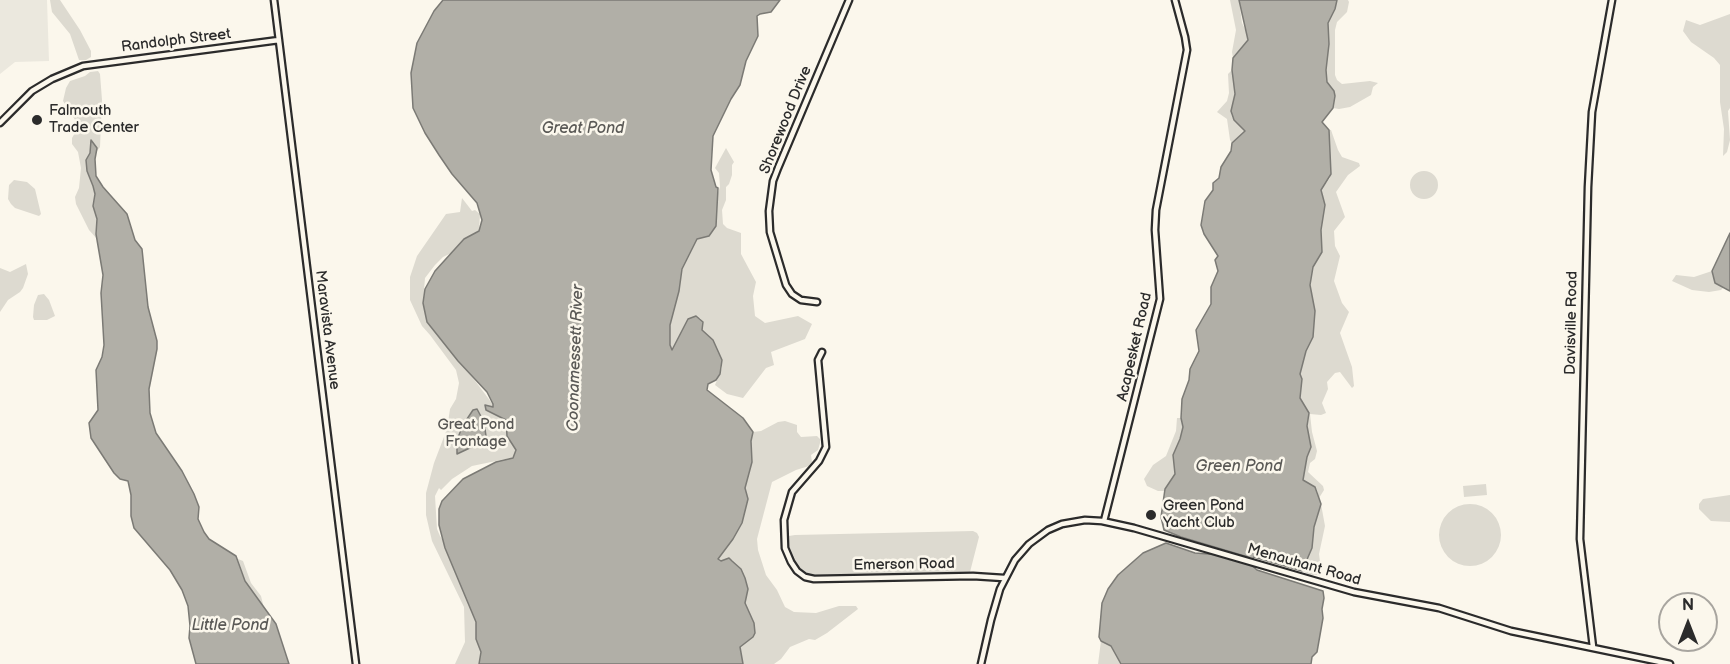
<!DOCTYPE html>
<style>
body{margin:0}
#map{position:relative;width:1730px;height:664px;overflow:hidden;background:#fbf7ec;font-family:"Balsamiq Sans",sans-serif}
canvas{display:block}
.north{position:absolute;left:1658px;top:592px;width:60px;height:60px;box-sizing:border-box;background:#fbf7ec;border:2px solid #a8a59f;border-radius:50%;rotate:0deg;font-size:16px;font-weight:700;line-height:24px;text-align:center;color:#2b2b2b}
.north::after{content:'';display:block;margin:auto;width:21px;height:27px;background:#2b2b2b;clip-path:polygon(50% 0,100% 100%,50% 72%,0 100%)}
</style>
<div id="map">
<canvas width="1730" height="664"></canvas>
<div class="north">N</div>
</div>
<script>
const ctx = document.querySelector('canvas').getContext('2d');
ctx.lineJoin = 'round';
function fill(path, color) { ctx.fillStyle = color; ctx.fill(path, 'evenodd'); }
const shape = rows => new Path2D(rows.map(r => 'M' + r).join(''));
function trace(path, color, width, dash) { ctx.strokeStyle = color; ctx.lineWidth = width; ctx.lineCap = dash ? 'butt' : 'round'; ctx.setLineDash(dash || []); ctx.stroke(path); }
function label(font, color, halo, rows, align = 'center') {
  ctx.font = font + ' "Balsamiq Sans",sans-serif'; ctx.lineWidth = 5; ctx.setLineDash([]); ctx.textBaseline = 'middle'; ctx.strokeStyle = halo; ctx.fillStyle = color; for (const [text, x, y, turn = 0] of rows) {
    ctx.save(); ctx.translate(x, y); ctx.rotate((+turn || 0) * Math.PI / 180); ctx.textAlign = isNaN(turn) ? turn : align; if (halo) ctx.strokeText(text, 0, 0); ctx.fillText(text, 0, 0); ctx.restore();
  }
}
fill(shape([
 [0,0,47,0,49,61,15,62,0,74]
]), '#ebe8de');
fill(shape([
 [50,0,60,0,80,30,91,51,91,57,86,60,79,60,70,34,52,12],
 [1230,0,1239,0,1242,23,1248,35,1247,41,1233,58,1232,52,1236,30],
 [1337,0,1348,0,1349,2,1347,12,1337,22,1335,30,1335,75,1337,80,1342,84,1370,81,1378,83,1373,87,1371,95,1350,107,1339,109,1333,108,1335,95,1327,82,1326,70,1328,23,1335,9],
 [1730,14,1730,108,1728,111,1730,140,1727,152,1723,156,1724,129,1720,102,1720,65,1714,58,1691,42,1683,31,1686,20,1700,25],
 [1232,70,1235,94,1231,111,1232,117,1245,131,1232,143,1230,140,1227,119,1217,112,1227,101,1229,93,1228,74],
 [90,72,98,71,100,74,102,100,100,147,97,151,91,140,90,153,86,160,87,171,93,186,95,194,93,206,97,219,98,240,89,230,76,204,75,197,79,188,81,168,78,152,72,144,72,138,79,126,63,101,66,88,70,81,85,76],
 [1329,130,1331,130,1338,150,1342,157,1359,163,1360,166,1348,175,1336,192,1345,217,1334,231,1335,246,1340,256,1334,281,1342,303,1349,312,1340,333,1352,367,1354,386,1352,388,1340,372,1335,373,1327,382,1328,389,1322,403,1326,413,1321,415,1310,414,1312,432,1317,451,1315,459,1310,463,1308,472,1323,486,1324,490,1319,498,1317,490,1313,485,1303,481,1307,457,1310,447,1307,426,1309,413,1300,398,1302,382,1300,374,1306,351,1313,337,1315,311,1310,285,1313,267,1322,252,1321,230,1325,205,1321,190,1330,178],
 [726,148,734,162,732,165,732,175,729,184,726,187,726,200,722,210,723,224,727,228,741,233,741,254,756,282,753,296,755,316,765,323,798,316,812,324,805,339,771,352,774,365,766,368,743,398,727,394,715,385,722,368,722,360,713,340,702,330,703,322,700,318,688,319,672,350,670,345,670,320,679,291,680,274,697,239,709,236,716,226,717,196,720,187,719,173,715,168],
 '1410 185a14 14 0 1 1 28 0a14 14 0 1 1-28 0Z',
 [14,180,27,182,35,189,41,214,39,216,15,208,11,204,8,199,9,185],
 [462,198,472,211,475,210,480,214,479,231,464,247,443,257,435,265,425,278,424,290,464,366,494,406,520,456,472,466,452,479,441,490,439,488,435,496,437,529,440,536,451,552,476,611,484,664,455,664,465,642,464,607,432,541,426,515,426,493,434,463,447,429,450,409,456,399,459,383,456,370,430,335,422,326,410,300,410,277,417,256,446,214,460,212],
 [26,264,28,274,23,288,20,292,8,300,0,312,0,268,10,272],
 [1712,271,1713,277,1723,288,1721,290,1709,292,1692,290,1672,281,1676,275,1694,277],
 [44,294,49,300,55,316,47,320,34,320,33,317,34,305,38,295],
 [1177,418,1181,418,1183,427,1180,439,1173,455,1175,474,1164,491,1158,491,1147,486,1144,479,1153,465,1166,456,1176,431],
 [785,421,797,425,797,432,801,437,817,436,820,439,820,443,818,450,811,455,812,462,809,466,796,470,772,482,757,539,758,550,766,575,777,590,785,607,794,612,816,613,839,606,856,606,858,609,827,633,815,640,809,639,790,647,781,659,774,664,743,664,740,647,753,637,755,633,754,623,745,603,748,589,745,578,741,569,732,561,729,558,721,561,718,559,733,539,742,523,748,499,745,488,752,461,751,441,753,432,761,431,778,422],
 [1486,484,1487,495,1464,497,1463,486],
 [1730,495,1730,522,1711,521,1699,509,1699,504,1703,499],
 [1321,504,1325,526,1319,554,1321,569,1318,575,1310,575,1302,571,1312,548,1314,527],
 '1439 535a31 31 0 1 1 62 0a31 31 0 1 1-62 0Z',
 [973,531,977,533,979,537,970,572,944,575,810,576,801,572,794,564,786,541,789,536,795,535],
 [238,559,243,561,251,583,261,596,264,608,245,581],
 [1101,641,1111,646,1121,664,1098,664]
]), '#dddad0');
const water = shape([
 [443,0,780,0,771,12,760,14,757,16,758,36,746,61,740,85,731,99,713,136,711,170,716,187,718,188,716,226,709,236,697,239,682,269,679,291,670,325,670,345,672,350,688,319,696,316,703,322,702,330,713,340,722,360,720,374,716,380,708,384,707,390,743,418,753,432,751,441,752,462,745,488,748,499,742,523,733,539,718,559,721,561,729,558,732,561,741,569,745,578,748,589,745,603,754,623,755,633,753,637,740,647,743,664,479,664,481,652,476,639,476,622,445,548,439,525,439,509,442,501,463,479,496,462,513,458,516,450,507,436,506,420,486,410,485,405,493,407,493,404,487,392,458,361,427,322,423,303,425,289,435,271,464,239,479,231,482,220,477,203,452,174,439,155,425,133,413,108,411,73,417,43,434,11,443,0],
 [1239,0,1337,0,1335,9,1328,23,1329,44,1326,70,1327,82,1334,91,1335,96,1333,108,1322,122,1329,130,1331,174,1321,190,1325,205,1321,230,1322,252,1313,267,1310,285,1315,311,1313,337,1306,351,1300,374,1302,379,1300,398,1309,413,1307,426,1311,447,1307,457,1303,480,1315,487,1321,504,1314,527,1312,548,1302,571,1254,557,1249,563,1257,570,1323,591,1324,598,1322,609,1323,618,1317,652,1312,657,1311,664,1121,664,1111,646,1101,641,1099,637,1102,603,1108,589,1118,575,1143,553,1166,543,1195,553,1248,557,1181,537,1164,530,1161,517,1165,489,1175,474,1173,455,1180,439,1183,427,1181,418,1182,399,1189,380,1190,369,1199,351,1196,330,1211,304,1211,287,1218,271,1215,260,1218,256,1204,234,1201,225,1205,201,1213,190,1213,183,1219,178,1221,167,1231,151,1232,143,1245,131,1234,120,1231,111,1235,94,1232,70,1233,58,1248,40,1239,0],
 [91,140,97,148,95,159,96,176,103,187,127,214,135,240,142,249,148,307,157,341,157,349,149,389,150,413,156,433,182,471,194,494,199,507,198,519,204,532,209,539,236,556,245,581,276,624,289,664,196,664,189,638,190,626,188,606,182,590,170,570,134,528,131,516,131,495,128,481,120,479,114,473,91,438,89,423,98,410,96,370,102,357,104,345,101,293,103,275,96,234,97,219,93,206,95,194,93,186,87,171,86,160,90,153,91,140],
 [1730,233,1730,291,1715,283,1712,271,1730,233],
 [477,409,484,422,486,436,474,446,457,454,457,440,463,425,473,410,477,409]
]);
fill(water, '#b1afa7');
trace(water, '#7b7a75', 1.5);
const secondary = shape([
 [274,0,356,664],
 [0,123,32,91,52,79,83,66,279,40],
 [817,302,801,300,792,294,786,285,770,232,769,211,773,181,778,168,849,0],
 [822,352,818,360,826,447,819,461,792,492,784,520,785,548,791,562,797,571,805,577,814,579,973,576,1004,578],
 [1104,521,1160,299,1155,230,1156,210,1187,50,1185,37,1175,0],
 [1593,647,1580,539,1588,187,1592,112,1612,0],
 [981,664,991,620,1000,589,1015,560,1029,544,1048,530,1062,524,1085,520,1102,521,1134,528,1354,592,1439,608,1511,631,1670,664]
]);
trace(secondary, '#2b2b2b', 9);
trace(secondary, '#fbf7ec', 4.5);
for (const [x, y, r, color] of [
 [37,120,6,"#2b2b2b"],
 [1151,515,6,"#2b2b2b"]
]) { const dot = new Path2D(); dot.arc(x, y, r, 0, 2 * Math.PI); ctx.fillStyle = color; ctx.fill(dot); trace(dot, '#fbf7ec', 2); }
label('15px', '#2b2b2b', '#fbf7ec', [
 ["Randolph Street",176,41,-7],
 ["Shorewood Drive",786,120,-68],
 ["Davisville Road",1572,323,-89],
 ["Maravista Avenue",327,330,83],
 ["Acapesket Road",1135,347,-77],
 ["Emerson Road",904,565,-1],
 ["Menauhant Road",1304,565,16]
]);
label('15px', '#2b2b2b', '#fbf7ec', [
 ["Falmouth",49,111],
 ["Trade Center",49,128],
 ["Green Pond",1163,506],
 ["Yacht Club",1163,523]
], 'left');
label('15px', '#585754', '#fbf7ec', [
 ["Great Pond",476,425],
 ["Frontage",476,442]
]);
label('italic 16px', '#5a5956', '#fbf7ec', [
 ["Great Pond",583,129],
 ["Coonamessett River",576,358,-88],
 ["Green Pond",1239,467],
 ["Little Pond",230,626]
]);
</script>
